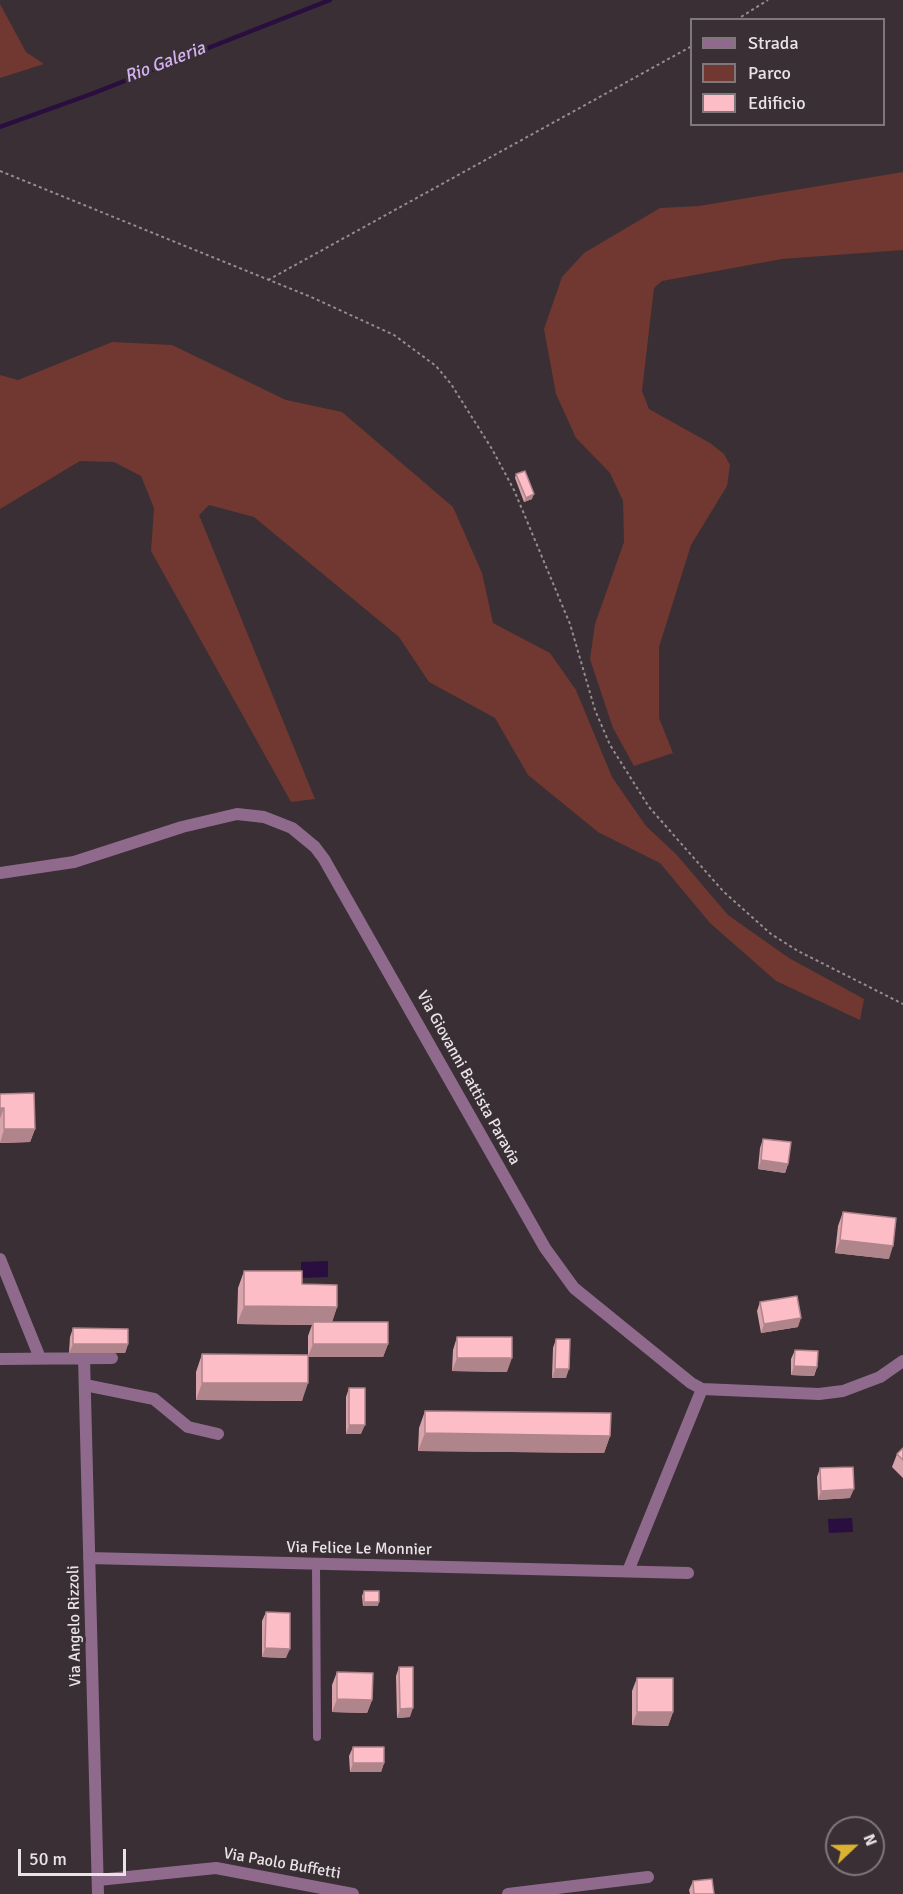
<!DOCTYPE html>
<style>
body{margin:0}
#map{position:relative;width:903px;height:1894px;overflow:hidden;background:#392f34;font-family:Signika,sans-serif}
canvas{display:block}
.legend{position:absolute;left:690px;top:18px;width:195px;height:108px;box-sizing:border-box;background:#392f34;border:2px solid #7f777b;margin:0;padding:8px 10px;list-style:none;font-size:18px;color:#e9e3e6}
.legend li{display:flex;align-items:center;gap:12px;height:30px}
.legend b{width:30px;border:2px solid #7f777b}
.north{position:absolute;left:825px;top:1816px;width:60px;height:60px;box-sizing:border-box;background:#392f34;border:2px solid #7f777b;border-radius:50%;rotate:68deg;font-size:16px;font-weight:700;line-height:24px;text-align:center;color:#e9e3e6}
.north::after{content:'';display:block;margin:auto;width:21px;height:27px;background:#dcb233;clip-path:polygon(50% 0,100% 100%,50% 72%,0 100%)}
.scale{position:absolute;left:18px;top:1849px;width:108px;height:27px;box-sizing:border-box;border:3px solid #e9e3e6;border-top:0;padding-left:8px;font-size:18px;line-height:21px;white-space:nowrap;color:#e9e3e6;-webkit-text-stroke:4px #392f34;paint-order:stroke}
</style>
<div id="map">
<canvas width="903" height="1894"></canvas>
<ul class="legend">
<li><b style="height:8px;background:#8f6a8d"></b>Strada</li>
<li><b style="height:16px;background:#703831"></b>Parco</li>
<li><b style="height:16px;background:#fcbdc7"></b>Edificio</li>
</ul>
<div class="north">N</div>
<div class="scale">50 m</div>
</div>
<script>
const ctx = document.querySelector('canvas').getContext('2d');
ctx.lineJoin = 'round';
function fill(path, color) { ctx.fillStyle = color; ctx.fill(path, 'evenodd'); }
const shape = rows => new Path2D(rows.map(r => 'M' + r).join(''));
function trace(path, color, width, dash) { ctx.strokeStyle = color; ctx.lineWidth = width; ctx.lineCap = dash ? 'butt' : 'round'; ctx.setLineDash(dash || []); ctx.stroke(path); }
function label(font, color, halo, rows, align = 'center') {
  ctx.font = font + ' Signika,sans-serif'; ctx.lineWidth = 6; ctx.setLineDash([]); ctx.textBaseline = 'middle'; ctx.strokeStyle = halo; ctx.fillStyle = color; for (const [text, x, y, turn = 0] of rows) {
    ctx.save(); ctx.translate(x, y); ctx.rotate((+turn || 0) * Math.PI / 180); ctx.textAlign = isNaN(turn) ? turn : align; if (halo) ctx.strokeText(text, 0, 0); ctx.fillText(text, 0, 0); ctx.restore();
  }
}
fill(shape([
 [0,4,26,52,44,64,0,78],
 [903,172,903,250,782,259,662,281,654,288,642,391,649,409,710,443,724,454,730,465,727,486,691,545,659,647,659,718,673,753,634,766,613,728,590,659,595,624,624,542,623,501,610,473,576,438,556,394,544,329,562,277,584,253,660,208,699,206],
 [112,342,172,345,286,400,342,412,453,507,482,573,493,623,550,653,576,690,612,777,646,826,676,854,728,915,789,958,864,999,860,1020,776,981,710,923,660,863,598,832,528,775,495,718,429,682,399,637,254,517,209,505,199,515,315,799,291,802,151,551,154,508,141,476,114,462,80,461,0,509,0,375,18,380]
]), '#703831');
fill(shape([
 [328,1261,328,1277,301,1278,301,1262],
 [852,1518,853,1532,829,1533,828,1519]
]), '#2b0e40');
trace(shape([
 [0,127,94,93,330,0]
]), '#2b0e40', 4.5);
trace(shape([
 [736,20,768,0],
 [0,171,311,297,394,335,436,366,451,384,492,449,514,490,570,624,595,710,610,745,649,807,723,891,771,934,798,951,903,1004],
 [268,280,692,46]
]), '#958d91', 2, [3, 3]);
trace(shape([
 [316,1564,317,1737]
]), '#8f6a8d', 8);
trace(shape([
 [0,873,74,862,182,827,237,814,264,817,292,828,315,847,324,859,545,1248,574,1288,691,1383,702,1389,819,1394,843,1391,880,1377,903,1361],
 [0,1259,40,1358],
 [84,1358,98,1894],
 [0,1359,112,1358],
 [85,1385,154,1399,188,1427,218,1434],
 [89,1558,688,1573],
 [628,1571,702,1389],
 [98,1880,216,1868,353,1894],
 [508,1894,648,1877]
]), '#8f6a8d', 12);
fill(shape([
 [516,474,532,499,524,502,515,478],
 [0,1094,35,1129,30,1142,0,1143],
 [763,1139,788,1164,785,1173,758,1169,760,1148],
 [843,1212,889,1259,835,1253,838,1226],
 [244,1271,302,1284,337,1307,332,1322,388,1344,383,1357,308,1357,302,1401,196,1400,196,1372,202,1354,308,1355,308,1336,312,1325,237,1324,238,1288],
 [760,1302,798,1327,761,1333,757,1311],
 [73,1328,128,1344,125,1353,69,1353,70,1337],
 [457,1337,507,1372,452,1371,453,1350],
 [556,1339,566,1378,552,1378,553,1348],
 [795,1350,817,1367,814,1376,791,1375,791,1359],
 [349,1388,361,1434,346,1434,346,1397],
 [425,1411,610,1436,604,1453,418,1451,419,1428],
 [903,1448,903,1478,892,1467,897,1454],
 [820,1468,850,1498,818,1500,817,1477],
 [364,1591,378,1606,363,1606,362,1596],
 [266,1612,286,1658,262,1657,262,1621],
 [399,1667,410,1717,397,1718,396,1676],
 [337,1672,372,1700,367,1713,332,1712,332,1685],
 [637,1678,673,1712,668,1726,632,1725,632,1691],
 [353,1747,384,1763,381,1772,350,1772,349,1756],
 [693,1881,714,1894,690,1894,689,1890]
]), '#d9a3ab');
fill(shape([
 [534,494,532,499,524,502,526,498],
 [0,1108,4,1108,0,1119],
 [4,1129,35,1129,30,1142,0,1143],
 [761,1160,788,1164,785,1173,758,1169],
 [840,1240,893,1246,889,1259,835,1253],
 [244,1306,337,1307,331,1325,313,1322,312,1325,237,1324],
 [801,1318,798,1327,761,1333,764,1324],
 [73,1344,128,1344,125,1353,69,1353],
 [313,1344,388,1344,383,1357,308,1357],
 [457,1358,512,1358,507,1372,452,1371],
 [794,1366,817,1367,814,1376,791,1375],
 [555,1369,569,1369,566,1378,552,1378],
 [202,1383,308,1383,302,1401,196,1400],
 [349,1425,365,1425,361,1434,346,1434],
 [425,1433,610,1436,604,1453,418,1451],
 [854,1489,850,1498,818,1500,821,1491],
 [364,1602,379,1602,378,1606,363,1606],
 [265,1648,290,1649,286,1658,262,1657],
 [337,1699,372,1700,367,1713,332,1712],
 [413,1708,410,1717,397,1718,400,1709],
 [637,1712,673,1712,668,1726,632,1725],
 [353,1763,384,1763,381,1772,350,1772]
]), '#b0848b');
const building = shape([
 [525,471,534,494,526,498,516,474,525,471],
 [34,1093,35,1129,4,1129,4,1108,0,1108,0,1094,34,1093],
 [763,1139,791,1142,788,1164,761,1160,763,1139],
 [843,1212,896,1218,893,1246,840,1240,843,1212],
 [244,1271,302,1271,302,1284,337,1285,337,1307,244,1306,244,1271],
 [797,1296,801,1318,764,1324,760,1302,797,1296],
 [313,1322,388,1322,388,1344,313,1344,313,1322],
 [73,1328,128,1329,128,1344,73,1344,73,1328],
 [457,1337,512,1337,512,1358,457,1358,457,1337],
 [556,1339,570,1339,569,1369,555,1369,556,1339],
 [795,1350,818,1351,817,1367,794,1366,795,1350],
 [202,1354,308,1355,308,1383,202,1383,202,1354],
 [349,1388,365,1388,365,1425,349,1425,349,1388],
 [425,1411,611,1413,610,1436,425,1433,425,1411],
 [903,1448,903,1460,897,1454,903,1448],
 [853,1467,854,1489,821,1491,820,1468,853,1467],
 [364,1591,379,1591,379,1602,364,1602,364,1591],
 [266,1612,290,1613,290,1649,265,1648,266,1612],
 [399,1667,413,1667,413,1708,400,1709,399,1667],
 [337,1672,373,1673,372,1700,337,1699,337,1672],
 [637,1678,673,1678,673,1712,637,1712,637,1678],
 [353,1747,384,1747,384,1763,353,1763,353,1747],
 [712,1879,714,1894,694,1894,693,1881,712,1879]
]);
fill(building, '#fcbdc7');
trace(building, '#b0848b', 1.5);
label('16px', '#e9e3e6', '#392f34', [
 ["Via Giovanni Battista Paravia",468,1078,61],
 ["Via Felice Le Monnier",359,1549,1],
 ["Via Angelo Rizzoli",75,1626,-91],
 ["Via Paolo Buffetti",282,1864,10]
]);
label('italic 18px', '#d4b1f3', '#392f34', [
 ["Rio Galeria",165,63,-21]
]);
</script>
